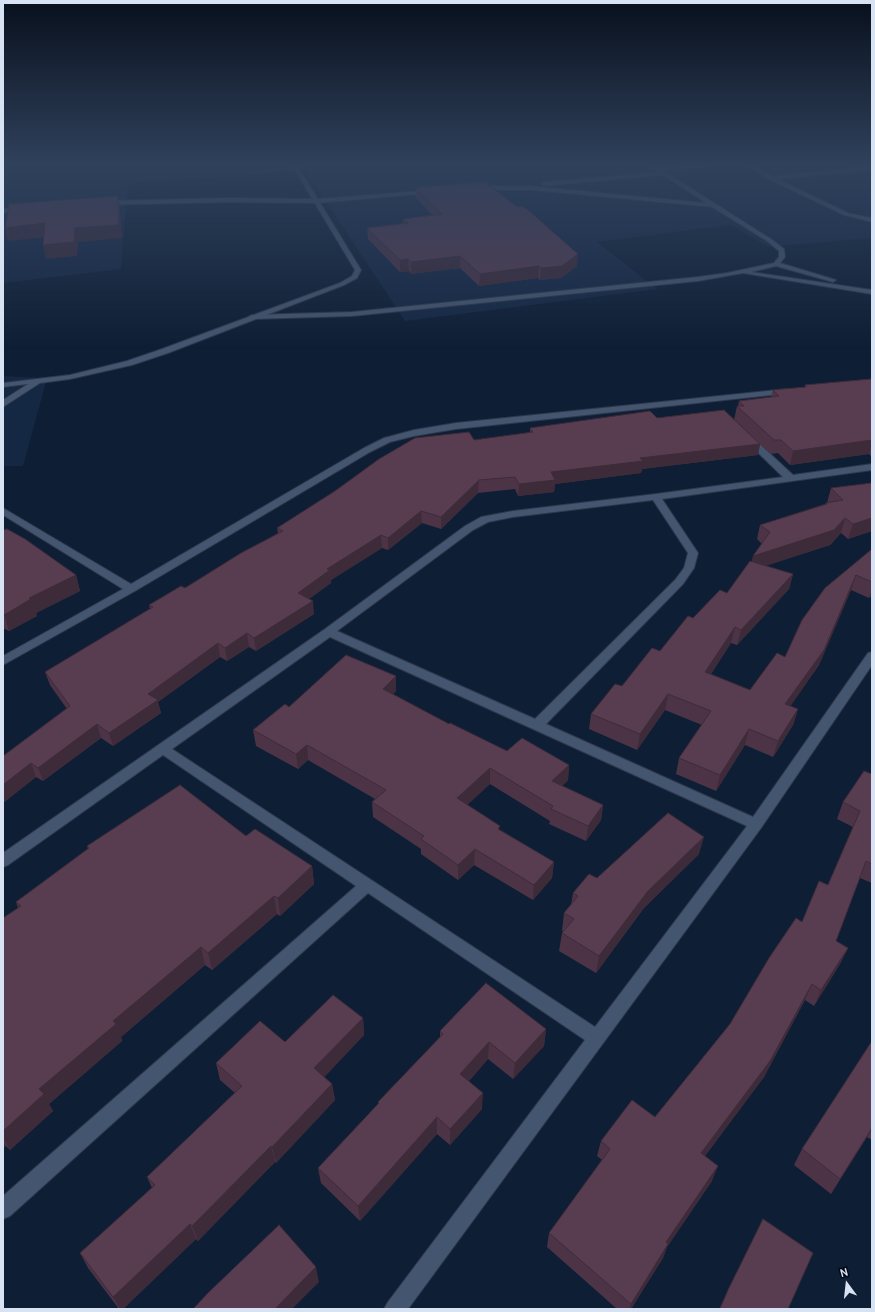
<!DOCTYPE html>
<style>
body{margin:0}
#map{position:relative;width:875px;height:1312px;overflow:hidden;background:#0e1e34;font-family:Cabin,sans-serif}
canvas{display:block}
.frame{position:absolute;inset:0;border:4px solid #d7e2f2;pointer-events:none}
.north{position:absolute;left:827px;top:1264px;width:40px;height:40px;-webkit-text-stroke:3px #030812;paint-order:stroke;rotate:345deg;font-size:11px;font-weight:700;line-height:16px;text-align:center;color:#d7e2f2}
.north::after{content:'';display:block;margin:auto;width:14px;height:18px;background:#d7e2f2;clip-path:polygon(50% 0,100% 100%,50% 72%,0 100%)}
</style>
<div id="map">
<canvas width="875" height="1312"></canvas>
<div class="frame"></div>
<div class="north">N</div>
</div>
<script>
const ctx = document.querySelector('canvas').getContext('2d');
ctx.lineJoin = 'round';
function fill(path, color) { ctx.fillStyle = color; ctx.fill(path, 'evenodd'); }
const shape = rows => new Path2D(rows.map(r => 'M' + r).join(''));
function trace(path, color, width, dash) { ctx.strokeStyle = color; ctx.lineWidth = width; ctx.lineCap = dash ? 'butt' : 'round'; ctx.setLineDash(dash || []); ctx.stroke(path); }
fill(shape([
 [3,165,872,165,872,238,768,247,731,225,597,242,657,289,405,321,306,171,128,183,121,269,3,283],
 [3,376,47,378,23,466,3,466]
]), '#142743');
const lane = shape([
 [649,165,655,165,660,168,695,165,719,165,664,171,771,239,784,249,785,257,780,263,836,280,833,282,776,266,751,272,872,290,872,294,743,273,698,281,352,316,252,319,248,317,252,315,352,312,698,277,727,273,774,263,779,257,779,251,767,241,712,207,531,190,476,190,473,188,476,186,531,186,706,203,663,175,544,186,541,184,544,182,658,172,649,165],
 [745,165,752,165,773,176,872,166,872,170,778,179,848,213,872,218,872,222,844,215,768,179,745,165],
 [432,190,434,191,434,193,317,203,229,202,102,205,99,203,102,201,229,198,317,199,432,190],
 [24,207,27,209,26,210,3,213,3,209,24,207]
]);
const street = shape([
 [292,165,297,165,361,270,357,278,344,285,168,353,132,365,70,379,40,383,3,407,3,400,28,384,3,387,3,383,70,375,127,361,162,349,340,283,352,276,355,270,292,165],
 [787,389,790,389,791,391,790,393,456,429,414,436,390,442,370,452,135,591,3,665,3,656,123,589,3,515,3,508,131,584,364,448,384,438,414,430,456,423,787,389],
 [748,435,751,436,793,475,872,464,872,470,662,499,698,553,694,568,683,584,546,724,753,817,868,653,872,652,872,665,761,828,408,1309,384,1309,388,1302,585,1040,368,893,10,1216,3,1219,3,1196,356,886,163,755,8,865,3,867,3,853,325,629,465,526,481,517,513,511,656,494,783,477,745,440,744,438,748,435],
 [653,500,688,553,684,568,675,580,535,719,337,631,473,530,488,522,513,517,653,500],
 [330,637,747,826,595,1027,172,749,330,637]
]);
trace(lane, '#2f374a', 2);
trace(street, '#2f374a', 2);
fill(lane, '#43556f');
fill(street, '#43556f');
fill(shape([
 [416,187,577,266,561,278,540,280,538,278,479,286,460,268,411,274,409,271,400,272,368,239,367,228,403,224,403,219,432,215,416,198],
 [872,379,872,457,869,454,790,465,778,453,771,454,760,444,758,455,642,469,641,473,555,484,554,492,518,496,515,489,478,493,441,529,422,523,388,550,382,548,331,580,331,583,309,599,314,614,256,651,249,647,227,661,220,657,158,702,161,713,113,746,101,738,43,781,36,777,3,803,67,709,50,685,45,672,150,609,149,605,185,588,278,533,277,528,474,440,530,433,530,428,657,418,734,420,737,406,738,406,739,401,771,397,773,390,805,387,805,385],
 [872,483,872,531,848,539,841,533,830,545,765,566,793,574,789,589,737,645,731,643,711,674,750,690,785,657,872,549,872,595,869,598,851,590,819,665,790,706,798,709,793,725,773,757,745,745,716,791,676,774,679,758,702,725,665,710,637,750,589,729,591,714,660,651,693,618,727,593,752,562,753,556,762,544,757,539,760,525,825,504,826,503,827,503,831,488],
 [3,530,76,575,80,591,36,613,37,616,9,631,3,628],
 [396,691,393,694,449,724,507,751,569,765,568,780,562,786,603,805,601,820,586,841,549,824,550,821,490,784,467,805,500,830,554,862,552,878,533,900,474,865,458,880,421,854,421,849,373,817,372,802,375,799,308,760,298,769,256,746,253,730,289,707],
 [872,774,872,883,860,878,836,941,848,948,840,964,814,1006,805,1000,764,1077,705,1156,712,1181,667,1247,663,1258,631,1309,617,1309,547,1247,549,1233,602,1160,597,1156,601,1141,655,1117,730,1024,828,885,853,827,837,819,843,802],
 [246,836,312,866,314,884,280,916,277,914,212,970,205,965,121,1037,122,1041,49,1104,53,1111,10,1150,6,1146,3,1148,3,918,18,908,16,902,88,849,87,846],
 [699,854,644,908,596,973,559,951,562,933,563,931,562,931,564,913,571,905,573,893,597,878],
 [363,1018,364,1035,324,1077,332,1084,335,1100,276,1163,275,1162,198,1241,196,1239,123,1309,119,1309,88,1268,80,1253,152,1188,147,1177,235,1093,220,1080,216,1063],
 [546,1029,544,1046,513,1079,488,1059,469,1081,482,1109,450,1145,437,1134,360,1221,321,1183,318,1168,378,1104,378,1102,440,1038,440,1031],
 [872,1041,872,1140,867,1137,831,1194,794,1165,802,1149],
 [763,1219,788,1309,719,1309]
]), '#4c3446');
fill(shape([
 [118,196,120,209,122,238,78,242,77,256,46,259,43,245,75,228],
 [45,223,48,237,8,241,5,228],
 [578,254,577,266,561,278,540,280,541,268],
 [460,256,460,268,411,274,411,262],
 [408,259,409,271,400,272,400,260],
 [539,266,538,278,479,286,480,274],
 [872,440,872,444,869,454,790,465,793,451],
 [760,444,758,455,642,469,641,473,555,484,554,492,518,496,519,484,551,472,640,458],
 [479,480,478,493,441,529,441,517],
 [421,511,422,523,388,550,388,538],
 [845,518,841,533,830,545,750,571,753,556],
 [872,518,872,531,848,539,853,524],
 [381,535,382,548,331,580,331,583,299,606,298,593,327,569],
 [793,574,789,589,737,645,741,630],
 [76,575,80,591,36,613,37,616,9,631,4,615,29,598],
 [856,575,851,590,819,665,781,720,785,704],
 [872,589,872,595,869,598],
 [313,601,314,614,256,651,254,638],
 [735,627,731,643,702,688,705,672],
 [247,633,249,647,227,661,225,648],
 [218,643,220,657,158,702,161,713,113,746,109,733,148,694],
 [396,676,396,691,383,704,383,689],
 [668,694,665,710,637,750,640,734],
 [798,709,793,725,773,757,778,741],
 [97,724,101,738,43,781,38,768],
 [749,729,745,745,716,791,720,775],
 [307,745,308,760,298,769,296,754],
 [31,763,36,777,3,803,3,785],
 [569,765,568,780,550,797,552,781],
 [490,768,490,784,457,814,457,798],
 [603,805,601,820,586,841,588,826],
 [704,837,699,854,644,908,596,973,599,956,648,891],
 [475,849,474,865,458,880,458,865],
 [554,862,552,878,533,900,534,885],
 [312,866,314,884,280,916,278,898],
 [274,896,277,914,212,970,208,953],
 [201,947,205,965,121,1037,122,1041,49,1104,53,1111,10,1150,3,1138,3,1131,39,1089,113,1021],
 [848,948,840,964,814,1006,821,990],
 [812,984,805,1000,764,1077,696,1168,701,1153],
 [363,1018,364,1035,317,1085,314,1068],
 [546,1029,544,1046,513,1079,515,1063],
 [489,1042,488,1059,460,1090,460,1074],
 [332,1084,335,1100,276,1163,272,1147],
 [483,1093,482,1109,450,1145,450,1129],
 [437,1117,437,1134,360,1221,358,1206],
 [872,1128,867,1137,831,1194,840,1179],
 [3,1140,6,1146,3,1148],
 [271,1146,275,1162,198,1241,192,1226],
 [718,1166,712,1181,667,1247,663,1258,631,1309,629,1309,631,1304,666,1242],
 [190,1224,196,1239,123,1309,120,1309,113,1297],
 [316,1267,319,1282,292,1309,275,1309]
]), '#3e2b39');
const building = shape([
 [485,182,517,207,522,206,528,210,578,254,562,266,541,268,539,266,480,274,460,256,411,262,408,259,400,260,367,228,408,223,403,219,442,214,416,187,485,182],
 [118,196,119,225,75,228,74,242,43,245,45,223,5,228,9,204,118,196],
 [871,379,872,379,872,440,793,451,781,440,774,440,737,406,744,406,739,401,779,396,773,390,806,387,805,385,871,379],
 [724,410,760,444,640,458,643,461,551,472,555,480,519,484,515,477,479,480,441,517,421,511,388,538,381,535,327,569,330,570,298,593,313,601,254,638,247,633,225,648,218,643,148,694,158,700,109,733,97,724,38,768,31,763,3,785,3,756,70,706,45,672,153,607,149,605,181,586,185,588,241,553,283,531,277,528,335,491,379,459,415,438,469,432,474,440,533,432,530,428,650,411,657,418,724,410],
 [872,483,872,518,853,524,845,518,834,530,753,556,770,532,760,525,827,504,826,503,843,500,831,488,872,483],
 [7,529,25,539,76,575,29,598,31,599,4,615,3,615,3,530,7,529],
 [872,549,872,582,856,575,824,650,785,704,798,709,778,741,749,729,720,775,679,758,711,711,668,694,640,734,591,714,615,684,622,686,652,648,660,651,688,616,693,618,720,590,727,593,750,561,793,574,741,630,735,627,705,672,750,690,777,653,785,657,802,620,825,588,872,549],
 [346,655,396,676,383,689,449,724,450,723,507,751,522,738,569,765,552,781,603,805,588,826,551,809,553,806,490,768,457,798,500,826,498,829,554,862,534,885,475,849,458,865,421,839,424,836,372,802,386,790,307,745,296,754,253,730,285,704,289,707,346,655],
 [864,771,872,774,872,864,866,861,836,941,848,948,821,990,812,984,770,1061,701,1153,718,1166,666,1242,668,1244,631,1304,549,1233,610,1149,601,1141,632,1100,655,1117,730,1024,769,958,796,918,802,922,819,881,828,885,860,811,843,802,864,771],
 [180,785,246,836,255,829,312,866,278,898,274,896,208,953,201,947,113,1021,116,1024,39,1089,44,1094,3,1131,3,918,21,906,16,902,89,848,87,846,180,785],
 [668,813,704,837,648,891,599,956,562,933,574,919,564,913,578,896,573,893,589,874,597,878,668,813],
 [486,983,546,1029,515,1063,489,1042,460,1074,483,1093,450,1129,437,1117,358,1206,318,1168,379,1103,378,1102,443,1034,440,1031,486,983],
 [333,995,363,1018,314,1068,332,1084,272,1147,271,1146,192,1226,190,1224,113,1297,80,1253,155,1185,147,1177,242,1086,216,1063,260,1021,285,1042,333,995],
 [872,1041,872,1128,840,1179,802,1149,872,1041],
 [763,1219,813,1253,788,1309,720,1309,728,1290,763,1219],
 [279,1225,316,1267,275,1309,193,1309,209,1292,279,1225]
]);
fill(building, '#583d51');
trace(building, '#3e2b39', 1);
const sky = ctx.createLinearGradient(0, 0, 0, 349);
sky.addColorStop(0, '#08101d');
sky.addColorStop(0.47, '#30415c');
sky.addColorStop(1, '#30415c00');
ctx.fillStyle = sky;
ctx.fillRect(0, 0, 875, 349);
</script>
